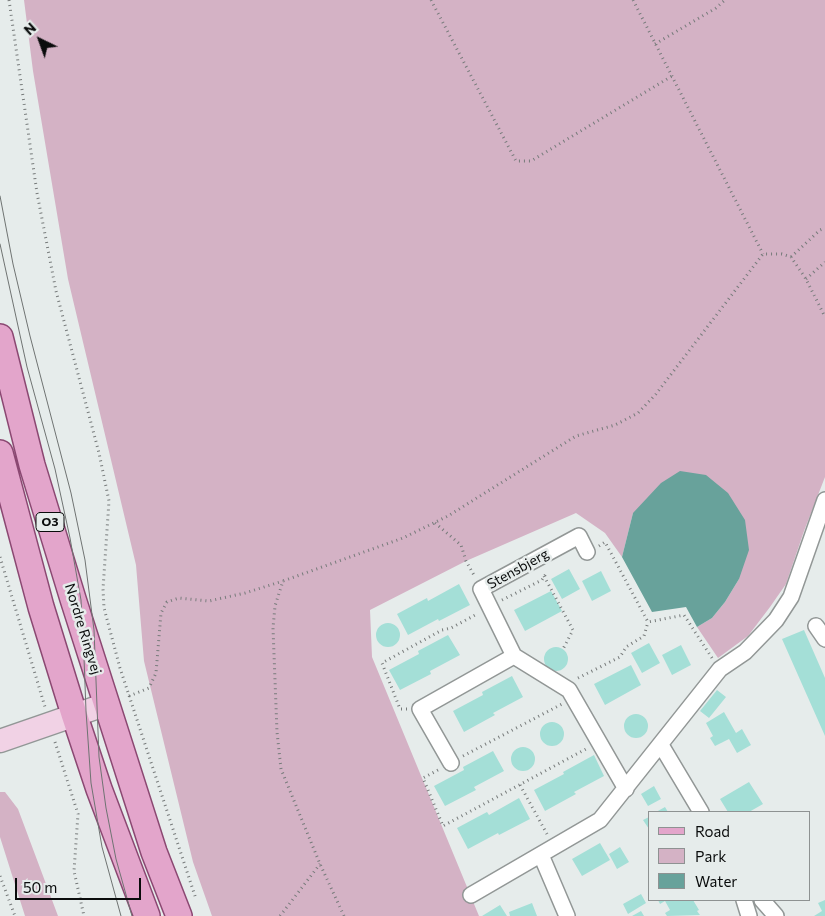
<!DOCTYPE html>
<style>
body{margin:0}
#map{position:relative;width:825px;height:916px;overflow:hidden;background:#e6eceb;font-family:Commissioner,sans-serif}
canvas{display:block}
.legend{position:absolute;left:648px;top:811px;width:162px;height:90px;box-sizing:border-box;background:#e6eceb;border:1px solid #8e9292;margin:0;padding:6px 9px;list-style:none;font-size:15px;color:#0a0c0c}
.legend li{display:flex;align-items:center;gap:10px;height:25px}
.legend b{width:25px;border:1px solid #8e9292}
.north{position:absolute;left:15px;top:15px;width:50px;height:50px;-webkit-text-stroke:4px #e6eceb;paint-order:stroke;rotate:318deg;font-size:14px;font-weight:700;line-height:20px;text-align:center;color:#0a0c0c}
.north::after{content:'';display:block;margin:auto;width:18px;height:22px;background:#0a0c0c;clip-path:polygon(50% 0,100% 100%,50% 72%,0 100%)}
.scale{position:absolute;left:15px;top:878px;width:126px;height:22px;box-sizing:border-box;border:2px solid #0a0c0c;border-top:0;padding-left:6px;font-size:15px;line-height:18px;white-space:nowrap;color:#0a0c0c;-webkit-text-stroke:4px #e6eceb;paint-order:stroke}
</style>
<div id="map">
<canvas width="825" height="916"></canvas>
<ul class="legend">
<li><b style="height:6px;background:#e3a5cb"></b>Road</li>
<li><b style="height:14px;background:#d4b2c5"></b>Park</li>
<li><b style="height:14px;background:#68a29b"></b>Water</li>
</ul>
<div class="north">N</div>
<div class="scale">50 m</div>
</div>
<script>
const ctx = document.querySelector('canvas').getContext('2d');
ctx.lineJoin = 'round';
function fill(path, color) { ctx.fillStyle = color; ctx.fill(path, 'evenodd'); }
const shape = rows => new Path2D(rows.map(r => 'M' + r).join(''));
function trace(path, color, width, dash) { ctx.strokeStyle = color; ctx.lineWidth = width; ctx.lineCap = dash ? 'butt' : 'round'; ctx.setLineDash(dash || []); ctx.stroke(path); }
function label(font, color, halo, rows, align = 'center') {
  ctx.font = font + ' Commissioner,sans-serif'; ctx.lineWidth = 5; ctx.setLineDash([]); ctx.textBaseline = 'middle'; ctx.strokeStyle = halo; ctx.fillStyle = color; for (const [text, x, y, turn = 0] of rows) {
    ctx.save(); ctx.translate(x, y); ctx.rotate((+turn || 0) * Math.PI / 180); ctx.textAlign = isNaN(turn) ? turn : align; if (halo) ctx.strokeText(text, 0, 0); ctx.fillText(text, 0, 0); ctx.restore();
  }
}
fill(shape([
 [24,0,825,0,825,477,804,531,786,584,770,607,748,636,718,658,697,627,712,618,725,602,739,579,633,513,622,557,605,533,576,513,466,561,370,610,372,657,479,916,212,916,193,862,144,661,136,565,68,279,33,71],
 [0,792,5,792,18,809,58,916,25,916,0,837]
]), '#d4b2c5');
fill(shape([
 [680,471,706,475,728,493,745,520,749,550,739,579,725,602,712,618,697,627,686,607,652,612,622,557,633,513,661,483]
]), '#68a29b');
fill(shape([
 [569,569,580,589,562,599,551,579],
 [601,571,611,591,592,601,582,581],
 [459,584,470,605,439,621,438,619,408,635,397,614,427,598,428,601],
 [551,591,562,611,525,631,514,610],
 '376 635a12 12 0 1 1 24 0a12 12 0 1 1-24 0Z',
 [804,630,825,678,825,736,782,639],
 [448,635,460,655,430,671,431,674,400,690,389,670,419,654,418,651],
 [649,643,660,663,642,673,631,653],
 [681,645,691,665,672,675,662,655],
 '544 659a12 12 0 1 1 24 0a12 12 0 1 1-24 0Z',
 [631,665,641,685,605,705,594,684],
 [512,676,523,697,493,713,495,715,464,732,453,711,483,695,482,692],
 [717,690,726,697,709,718,700,711],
 [724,712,736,733,742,729,751,745,737,753,729,739,715,746,710,738,713,736,706,723],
 '624 726a12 12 0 1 1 24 0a12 12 0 1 1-24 0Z',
 '540 734a12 12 0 1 1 24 0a12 12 0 1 1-24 0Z',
 '511 759a12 12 0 1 1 24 0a12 12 0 1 1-24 0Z',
 [493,751,504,771,474,787,476,790,445,806,434,786,464,770,463,767],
 [594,755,604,776,574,792,576,794,545,811,534,790,564,774,563,772],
 [749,782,763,804,749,812,728,812,720,799],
 [654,786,661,799,648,806,641,794],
 [519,798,530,819,499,835,498,833,468,849,457,828,487,812,489,815],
 [665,807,668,812,656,812],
 [649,817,649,829,643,820],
 [600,843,610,860,582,876,572,859],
 [620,847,629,862,617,869,609,854],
 [641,894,646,903,628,914,623,904],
 [658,900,693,900,699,910,697,911,700,915,667,916,665,913,670,910,665,901,660,904],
 [825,900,825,916,814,916,822,911,818,903],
 [532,903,537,916,510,916,509,912],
 [500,905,507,916,482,916],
 [641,911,644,916,632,916]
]), '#a4dfd7');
const street = shape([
 [587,552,579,536,481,589,514,656,569,690,626,789],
 [816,626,825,639],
 [661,745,701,812],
 [451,763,420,709,514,656],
 [541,855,567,916],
 [471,895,600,820,720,669,745,652,776,620,791,597,825,500],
 [744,900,749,916],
 [762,900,776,916]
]);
const secondary = shape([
 [0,741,107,704]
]);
const primary = shape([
 [0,337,32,465,73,599,154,852,179,916],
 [0,453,41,607,74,714,99,789,147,916]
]);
trace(street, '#929796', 18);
trace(secondary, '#929796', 25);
trace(primary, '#8b4872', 28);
trace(shape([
 [9,0,37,193,56,291,99,453,109,501,103,589,104,608,120,668,196,899],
 [431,0,516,161,531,161,672,76],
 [633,0,763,254],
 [655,44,716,8,725,0],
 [791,257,820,230,825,228],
 [806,279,825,262],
 [435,523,461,545,466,561,475,577],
 [599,546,605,542,648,622,684,615,712,658],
 [0,557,45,707],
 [544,576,573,630,563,649],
 [502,600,542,580,547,572],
 [578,678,620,657,626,647,644,636,648,622],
 [129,696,149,688,156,673,161,613,167,602,179,598,209,601,245,593,283,581],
 [407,709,400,709,382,663,442,630,451,628,477,614],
 [55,742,78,814,74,871,84,916],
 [463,756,562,704],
 [438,770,423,778,443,826,586,749],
 [520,785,547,834],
 [0,876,15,916],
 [280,916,320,864],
 [344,916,320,864,281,769,277,732,273,628,275,606,283,581,403,538,448,516,576,436,615,425,638,413,656,394,763,254,782,254,791,257,806,279,825,317]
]), '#777b7b', 3, [1, 4]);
trace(street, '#fff', 15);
trace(secondary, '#f1d2e5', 22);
trace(primary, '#e3a5cb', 25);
trace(shape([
 [0,196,13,264,30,336,71,493,85,560,94,630,99,757,106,808,116,859,132,916],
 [0,244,27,367,55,469,70,538,81,600,84,658,86,711,91,783,102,847,121,916]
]), '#6f7372', 1);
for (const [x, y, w] of [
 [50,522,28]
]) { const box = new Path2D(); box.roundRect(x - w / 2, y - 9.5, w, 19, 4); ctx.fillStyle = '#e6eceb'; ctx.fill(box); trace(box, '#0a0c0c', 1); }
label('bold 12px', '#0a0c0c', null, [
 ["O3",50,522]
]);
label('14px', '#0a0c0c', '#e6eceb', [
 ["Stensbjerg",518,569,-29],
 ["Nordre Ringvej",83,629,73]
]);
</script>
